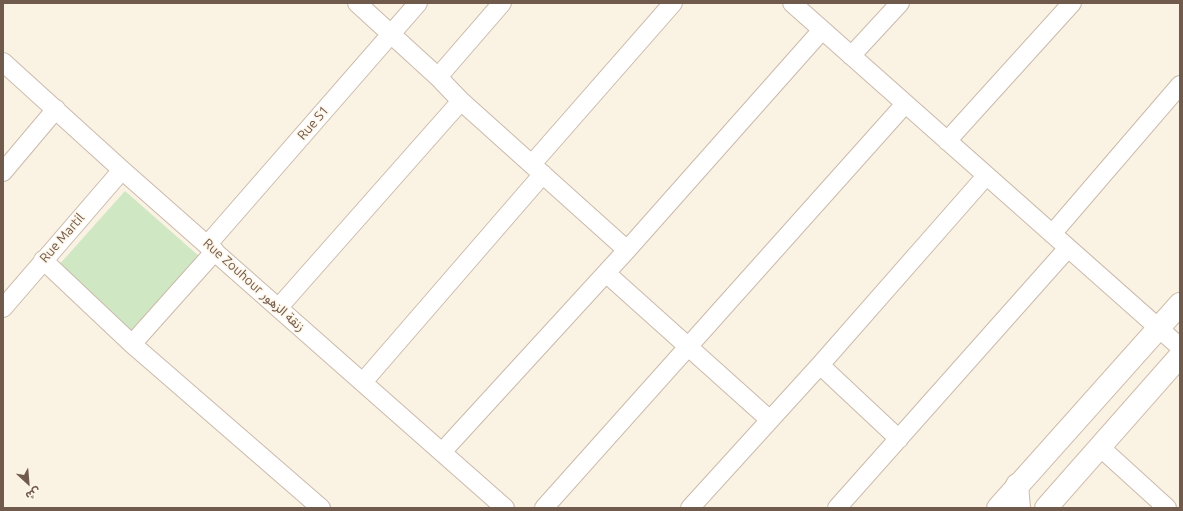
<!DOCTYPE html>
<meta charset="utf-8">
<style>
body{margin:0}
#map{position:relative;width:1183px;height:511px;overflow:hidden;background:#faf2e3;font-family:Ubuntu,"Noto Sans Arabic",sans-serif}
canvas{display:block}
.frame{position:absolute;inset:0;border:4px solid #705a4b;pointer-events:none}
.north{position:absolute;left:8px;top:463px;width:40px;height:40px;-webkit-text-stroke:3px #fef6e9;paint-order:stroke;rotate:154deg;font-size:11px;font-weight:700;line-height:16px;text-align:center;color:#705a4b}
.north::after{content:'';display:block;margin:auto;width:14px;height:18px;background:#705a4b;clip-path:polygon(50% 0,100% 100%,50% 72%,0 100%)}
</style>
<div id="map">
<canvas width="1183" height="511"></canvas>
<div class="frame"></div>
<div class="north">ش</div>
</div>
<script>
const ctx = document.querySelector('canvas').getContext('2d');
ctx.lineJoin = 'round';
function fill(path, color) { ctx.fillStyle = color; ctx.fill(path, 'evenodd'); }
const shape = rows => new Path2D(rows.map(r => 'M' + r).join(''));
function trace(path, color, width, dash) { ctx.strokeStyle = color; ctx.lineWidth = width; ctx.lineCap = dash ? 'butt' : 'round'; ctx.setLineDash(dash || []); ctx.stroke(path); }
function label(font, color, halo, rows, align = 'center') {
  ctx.font = font + ' Ubuntu,"Noto Sans Arabic",sans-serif'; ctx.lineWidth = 3; ctx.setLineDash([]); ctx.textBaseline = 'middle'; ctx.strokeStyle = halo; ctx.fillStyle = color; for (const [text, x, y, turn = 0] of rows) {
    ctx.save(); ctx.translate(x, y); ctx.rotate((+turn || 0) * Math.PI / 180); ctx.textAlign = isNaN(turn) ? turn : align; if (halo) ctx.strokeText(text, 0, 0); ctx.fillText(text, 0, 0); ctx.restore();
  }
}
fill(shape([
 [125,191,200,257,133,332,58,266]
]), '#d0e7c3');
const minor = shape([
 [357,3,438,77,461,101,627,250],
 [792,3,1180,347],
 [851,56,900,3],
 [3,62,122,170,505,508],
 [438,77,502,3],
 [947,141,1072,3],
 [532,164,673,3],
 [3,172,56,109],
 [1052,234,1180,85],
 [208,244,418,3],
 [43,260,132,344,321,508],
 [606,273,770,420],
 [279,307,461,101],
 [3,308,122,170],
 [132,344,215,251],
 [820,365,899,439],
 [363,382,543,174],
 [1100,447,1167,508],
 [442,452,627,250,822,30],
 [544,508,905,104],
 [690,508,820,365,986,176],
 [837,508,1068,248]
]);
const tertiary = shape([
 [1017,485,1019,508]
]);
const secondary = shape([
 [998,508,1180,304],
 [1046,508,1180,356]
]);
trace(minor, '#cabaab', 20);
trace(tertiary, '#cabaab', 24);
trace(secondary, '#cfbcab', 24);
trace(minor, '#fff', 18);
trace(tertiary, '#fff', 22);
trace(secondary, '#fff', 22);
label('13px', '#705a4b', '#fef6e9', [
 ["Rue S1",313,123,-49],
 ["Rue Martil",62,238,-49],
 ["Rue Zouhour زنقة الزهور",254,285,42]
]);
</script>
